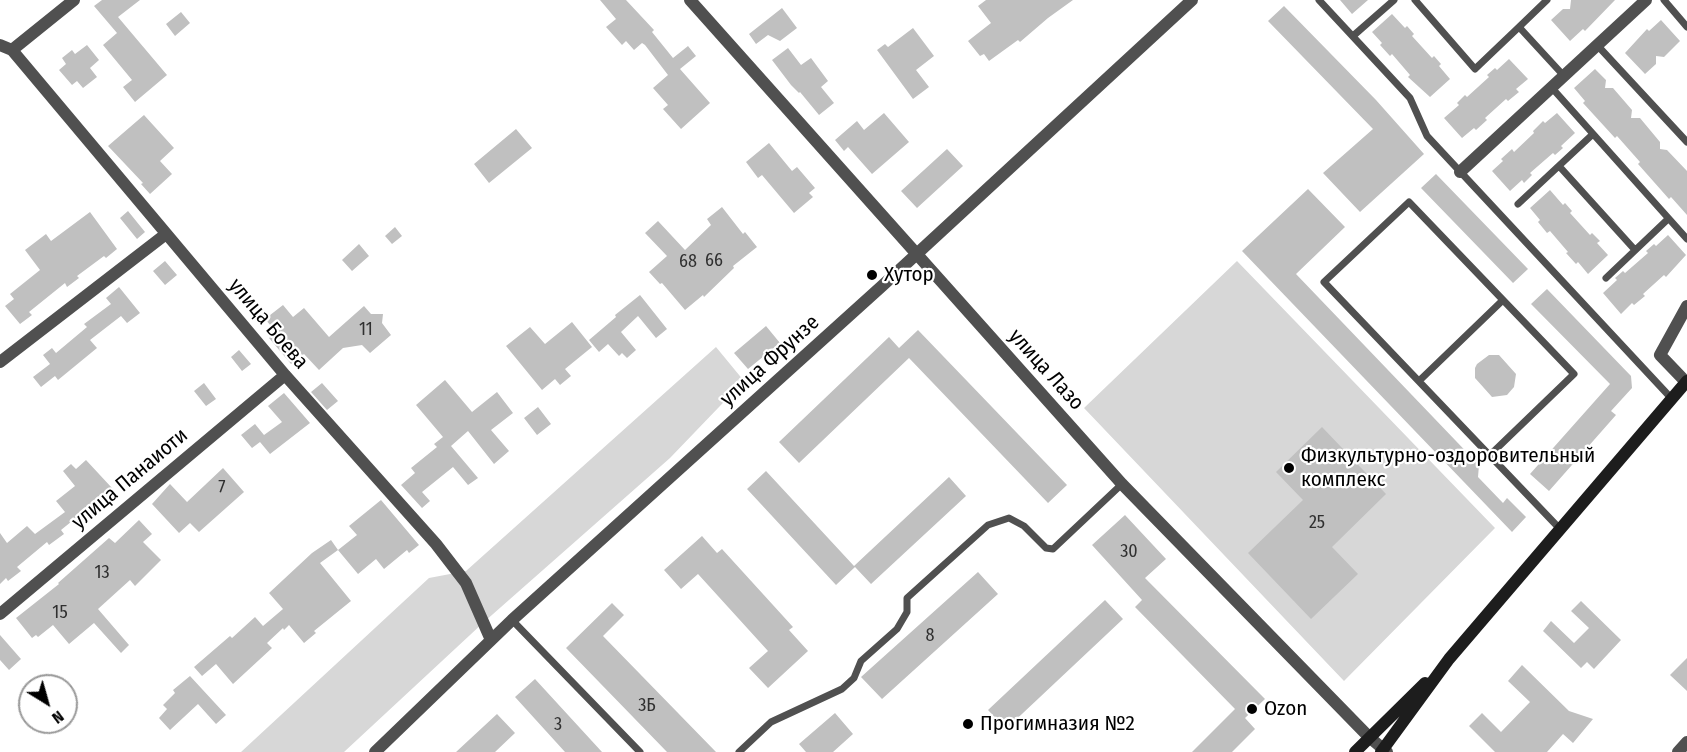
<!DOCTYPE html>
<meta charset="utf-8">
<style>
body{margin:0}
#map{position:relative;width:1687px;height:752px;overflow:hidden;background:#fff;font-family:"Fira Sans Condensed",sans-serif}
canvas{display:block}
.north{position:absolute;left:18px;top:674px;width:60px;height:60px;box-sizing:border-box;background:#fff;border:2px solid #999;border-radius:50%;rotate:143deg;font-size:16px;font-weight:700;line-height:24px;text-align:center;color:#000}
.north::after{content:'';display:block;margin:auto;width:21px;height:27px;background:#000;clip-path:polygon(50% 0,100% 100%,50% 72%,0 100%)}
</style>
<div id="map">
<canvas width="1687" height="752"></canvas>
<div class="north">N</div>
</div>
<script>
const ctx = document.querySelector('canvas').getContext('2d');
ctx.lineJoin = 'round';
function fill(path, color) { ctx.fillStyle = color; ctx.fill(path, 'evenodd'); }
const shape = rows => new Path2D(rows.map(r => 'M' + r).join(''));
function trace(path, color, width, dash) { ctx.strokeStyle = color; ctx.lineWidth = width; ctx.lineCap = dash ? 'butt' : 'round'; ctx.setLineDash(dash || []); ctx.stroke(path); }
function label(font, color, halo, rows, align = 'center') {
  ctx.font = font + ' "Fira Sans Condensed",sans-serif'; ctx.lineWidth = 4.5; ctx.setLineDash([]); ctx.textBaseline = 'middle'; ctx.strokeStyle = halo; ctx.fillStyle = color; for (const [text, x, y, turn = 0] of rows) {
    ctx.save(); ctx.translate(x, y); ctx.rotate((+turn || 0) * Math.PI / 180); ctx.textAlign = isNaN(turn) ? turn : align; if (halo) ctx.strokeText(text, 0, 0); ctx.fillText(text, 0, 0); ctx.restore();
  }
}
fill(shape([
 [1237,261,1495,528,1344,681,1084,408],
 [716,347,744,381,670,458,484,622,344,752,241,752,429,578,466,571]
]), '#d7d7d7');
fill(shape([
 [102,0,140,0,118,17,167,75,135,102,123,87,132,80,103,45,117,33,94,6],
 [600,0,626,0,654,30,652,32,673,58,688,46,696,56,680,69,710,103,681,129,663,109,668,105,653,88,668,75,645,45,642,43,634,50,626,41,622,45,606,27,616,19],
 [986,0,1073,0,1048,18,1020,42,1018,40,989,61,984,54,980,56,968,41,991,23,978,6],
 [1340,0,1368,0,1352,14],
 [1571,0,1615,0,1585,31,1583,29,1570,41,1551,20,1563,9,1570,9],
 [1284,6,1376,100,1424,154,1360,212,1323,173,1373,129,1268,21],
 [782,8,797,28,780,41,768,35,756,44,749,34],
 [181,12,190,23,175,36,166,24],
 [1392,14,1405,28,1407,26,1414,34,1412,36,1432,58,1434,56,1441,64,1439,66,1450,79,1430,97,1408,77,1410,75,1392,54,1390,56,1380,45,1382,43,1372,32],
 [1661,20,1680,41,1664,57,1656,56,1656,64,1645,74,1625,53,1647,29,1649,31],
 [913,28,934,56,916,70,929,87,913,99,877,50,885,44,888,47],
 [87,45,99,60,90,68,97,77,83,88,77,81,72,85,59,70,66,64,62,58,72,50,75,54],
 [788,48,801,65,811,58,828,81,821,87,834,103,819,115,800,92,799,93,791,85,772,60],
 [1509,59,1528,79,1516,89,1519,92,1508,101,1506,99,1485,118,1487,120,1476,130,1474,128,1462,138,1444,118,1459,105,1457,103,1465,95,1467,97,1489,77,1487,75,1495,68,1497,70],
 [1595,69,1606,80,1605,88,1613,88,1632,110,1631,118,1640,118,1660,142,1660,149,1667,150,1687,171,1687,215,1671,197,1669,199,1638,164,1640,162,1617,136,1615,138,1583,103,1585,101,1574,88],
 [884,113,909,142,872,174,848,147,844,151,835,140,857,121,864,130],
 [1557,113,1575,133,1561,146,1563,148,1555,155,1553,153,1530,173,1532,175,1524,183,1522,180,1510,191,1492,171,1503,161,1501,159,1512,149,1514,152,1534,133,1533,131,1543,121,1545,123],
 [144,115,174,148,160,161,172,174,150,194,141,184,143,183,108,146],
 [516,129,532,148,489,183,474,164],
 [769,143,792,171,797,167,815,188,809,193,813,197,794,213,762,175,758,178,746,162],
 [947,149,963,166,917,208,901,191],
 [1436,174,1528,269,1513,283,1421,188],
 [1308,189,1345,227,1296,274,1479,465,1478,477,1503,503,1507,498,1526,517,1512,532,1242,251],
 [1550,190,1563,205,1565,203,1572,211,1570,213,1590,235,1592,233,1600,241,1597,243,1608,255,1588,274,1578,262,1576,264,1566,253,1568,252,1550,231,1547,233,1538,222,1540,220,1530,208],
 [722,207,743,234,745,232,757,247,733,266,734,268,704,297,703,295,685,310,662,283,660,284,649,272,667,256,645,233,658,221,685,250,711,225,707,219],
 [128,211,145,232,137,239,120,218],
 [90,212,117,249,106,258,104,256,77,276,79,278,67,287,65,283,29,312,32,315,20,324,5,306,14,299,10,294,40,270,25,250,46,234,51,241],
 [395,227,402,236,392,244,385,236],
 [1668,235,1686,255,1666,277,1664,275,1643,294,1645,296,1634,305,1632,303,1621,314,1603,293,1617,280,1615,278,1623,271,1625,273,1648,253,1646,251,1654,244,1656,246],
 [359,244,369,256,352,271,342,260],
 [165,261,177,275,165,285,153,271],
 [119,287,140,313,127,323,121,316,90,340,97,348,58,380,55,376,41,387,33,377,50,364,43,355,52,348,56,353,87,327,84,324,111,304,106,298],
 [1547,289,1631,376,1632,388,1611,411,1616,415,1549,491,1530,474,1610,384,1531,304],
 [640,295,667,329,656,338,638,316,621,332,636,350,627,358,622,353,619,356,608,344,599,352,589,340,616,317,615,315],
 [283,305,293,317,304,308,329,337,364,306,371,314,383,314,382,323,391,335,370,353,362,345,343,348,319,370,304,354,291,364,269,338,276,332,265,319],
 [572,322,592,347,565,369,571,376,560,385,555,379,542,390,506,346,530,327,545,344],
 [766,326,780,343,748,369,734,353],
 [918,330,1067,485,1048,503,909,358,799,463,779,442,889,337,899,348],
 [239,350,251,364,242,371,231,357],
 [1489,355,1499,355,1516,374,1514,387,1507,395,1492,397,1475,378,1475,368,1477,364],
 [445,380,472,412,497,392,513,413,491,430,509,451,494,464,468,431,451,446,478,478,468,485,453,467,422,492,430,501,422,508,401,485,415,473,411,468,437,447,434,444,443,437,416,405],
 [204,383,216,399,206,406,194,391],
 [322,383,338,401,327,410,311,392],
 [284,393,310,423,270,454,260,442,252,448,241,435,255,424,264,435,282,422,268,406],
 [538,407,551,424,537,435,524,418],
 [1322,427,1386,494,1332,547,1358,574,1311,619,1248,553,1303,500,1276,472],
 [86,460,112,488,101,497,103,500,93,507,92,505,61,530,64,534,49,545,47,542,17,567,21,571,8,581,6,578,0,584,0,533,7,543,27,526,35,534,65,512,56,501,75,486,63,471,71,464,76,469],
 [223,468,244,492,199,532,190,523,179,533,152,504,170,484,187,502],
 [766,471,854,566,949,477,966,496,871,584,855,567,836,585,747,489],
 [381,500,419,545,409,553,407,550,384,569,376,559,358,574,338,550,357,535,349,526],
 [1125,515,1166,559,1145,578,1265,699,1245,718,1255,729,1232,752,1192,752,1235,709,1135,607,1142,600,1092,545],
 [139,520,152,534,143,542,161,560,135,586,130,580,98,609,129,645,121,653,94,623,69,644,53,625,38,637,36,635,32,638,16,618,59,584,58,583,109,538,115,543],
 [702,536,717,553,722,549,793,627,789,630,808,651,768,688,749,668,768,651,698,574,681,589,664,570],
 [331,540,338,550,320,563,351,601,314,631,316,633,304,643,289,625,284,630,283,628,267,643,272,648,233,684,216,664,202,676,194,667,230,636,232,638,255,617,263,626,283,609,269,593,312,553],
 [978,572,998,594,882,699,861,677],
 [1105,600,1123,619,1006,729,988,710],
 [1581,601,1621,640,1594,669,1587,662,1581,668,1543,631,1551,621,1574,643,1589,628,1571,611],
 [612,603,624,615,603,636,716,752,667,752,566,648],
 [0,635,21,659,9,670,0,660],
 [1687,658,1687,691,1670,675],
 [1522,665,1569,711,1593,719,1573,743,1563,734,1547,752,1495,752,1469,726,1482,713,1501,732,1530,702,1508,681],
 [190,676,226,715,216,724,198,704,170,730,159,718,167,709,163,705,175,693,173,690],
 [535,679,602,752,565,752,515,697],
 [835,713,853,734,833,752,806,752,799,744],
 [497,714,515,733,495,752,456,752]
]), '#c0c0c0');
trace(shape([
 [1319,0,1410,98,1427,136,1672,399],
 [1415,0,1475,69,1519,27],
 [1547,0,1519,27,1564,76],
 [1664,0,1687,27],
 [1353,36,1394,0],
 [1597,45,1687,142],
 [1552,88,1687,239],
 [1559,166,1635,250],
 [1518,204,1593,134],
 [1606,278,1668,219],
 [1419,381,1503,300],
 [1490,455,1574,374,1409,202,1324,282,1560,529],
 [512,620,640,752],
 [739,752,771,722,842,689,854,678,861,661,897,629,907,612,907,598,988,525,1009,518,1024,526,1046,548,1053,549,1122,484]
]), '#505050', 7);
trace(shape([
 [690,0,1122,484,1369,737,1387,752],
 [0,45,12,50,285,375,436,544,466,583,491,640],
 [12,50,74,0],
 [1460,172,1646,0],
 [0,362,166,234],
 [1686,382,1660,355,1687,306],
 [0,614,285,375],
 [375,752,512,620,882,286,1192,0],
 [1678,752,1687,742]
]), '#505050', 12);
trace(shape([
 [1355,752,1425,683],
 [1381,752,1449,659,1687,381]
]), '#1d1d1d', 12);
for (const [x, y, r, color] of [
 [872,275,6,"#000"],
 [1289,468,6,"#000"],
 [1252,709,6,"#000"],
 [968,724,6,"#000"]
]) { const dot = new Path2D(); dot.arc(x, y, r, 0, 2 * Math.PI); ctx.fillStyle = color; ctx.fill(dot); trace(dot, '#fff', 2); }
label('18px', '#303030', null, [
 ["66",714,261],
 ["68",688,262],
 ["11",366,330],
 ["7",222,488],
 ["25",1317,523],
 ["30",1129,552],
 ["13",102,573],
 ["15",60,613],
 ["8",930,636],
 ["3Б",647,706],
 ["3",558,725]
]);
label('21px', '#000', '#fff', [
 ["Хутор",884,275],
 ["Физкультурно-оздоровительный",1301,456],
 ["комплекс",1301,480],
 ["Ozon",1264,709],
 ["Прогимназия №2",980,724]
], 'left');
label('21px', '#000', '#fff', [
 ["улица Боева",268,324,50],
 ["улица Фрунзе",770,361,-42],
 ["улица Лазо",1046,370,48],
 ["улица Панаиоти",130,479,-40]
]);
</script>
